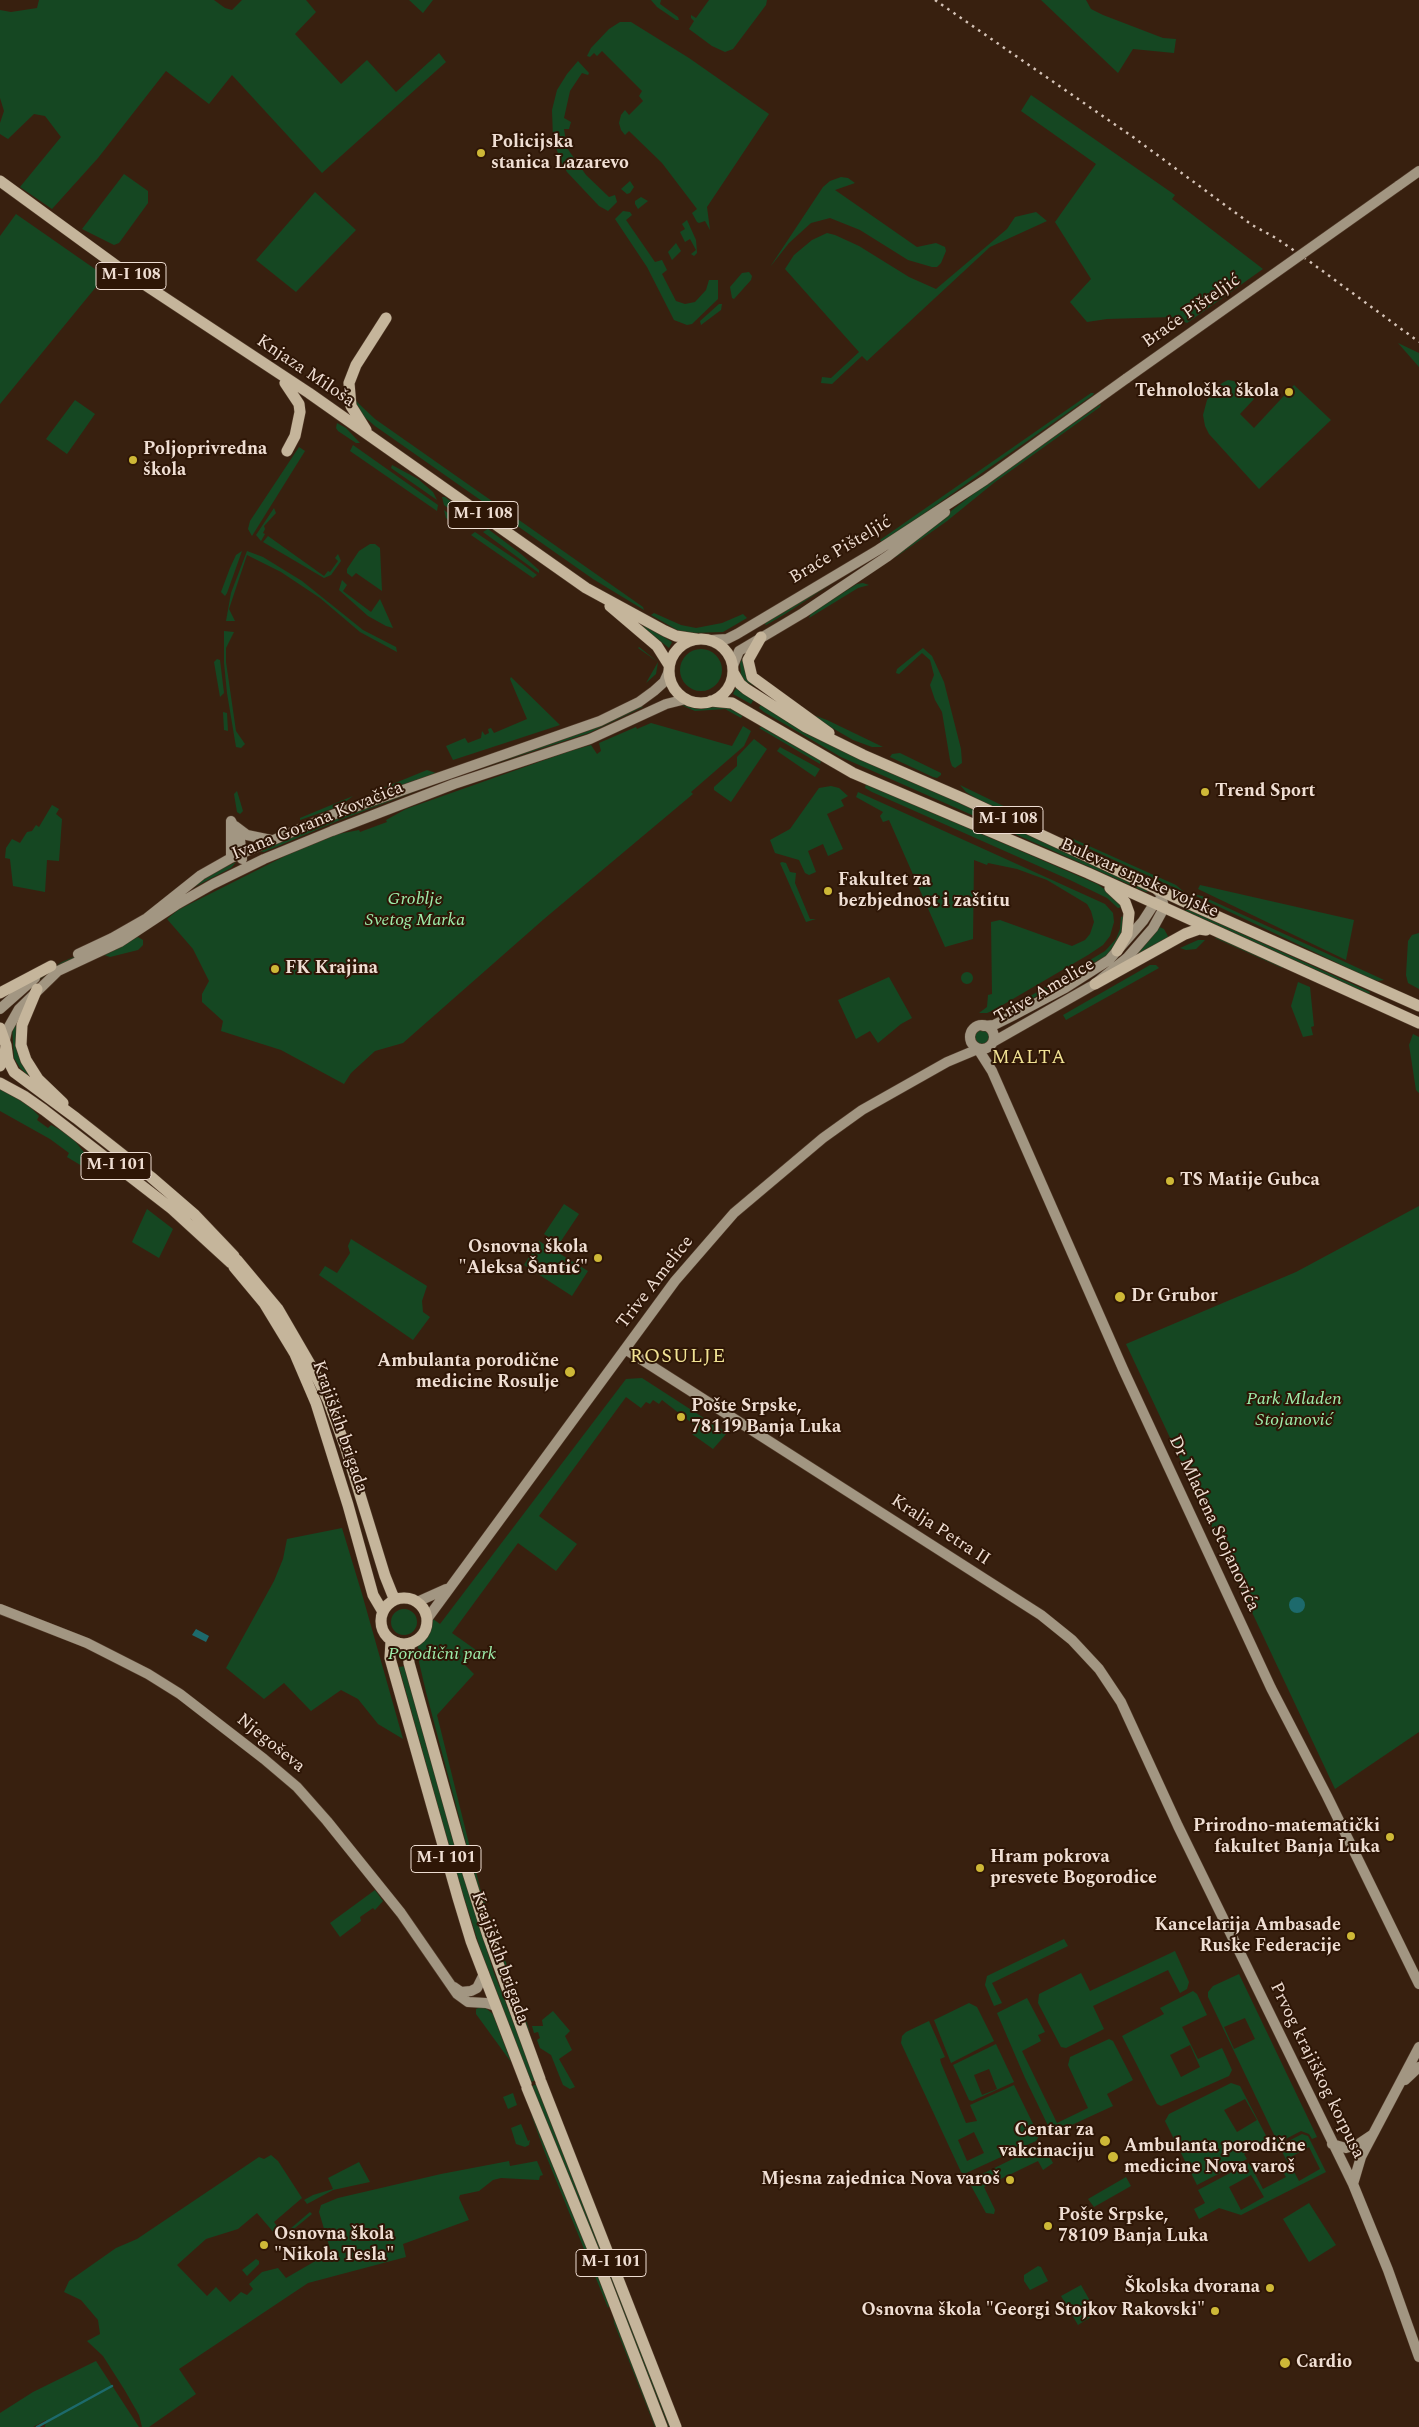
<!DOCTYPE html>
<meta charset="utf-8">
<style>
body{margin:0}
canvas{display:block;background:#38200f}
</style>
<canvas width="1419" height="2427"></canvas>
<script>
const ctx = document.querySelector('canvas').getContext('2d');
ctx.lineJoin = 'round';
function fill(path, color) { ctx.fillStyle = color; ctx.fill(path, 'evenodd'); }
const shape = rows => new Path2D(rows.map(r => 'M' + r).join(''));
function trace(path, color, width, dash) { ctx.strokeStyle = color; ctx.lineWidth = width; ctx.lineCap = dash ? 'butt' : 'round'; ctx.setLineDash(dash || []); ctx.stroke(path); }
function label(font, color, halo, rows, align = 'center') {
  ctx.font = font + ' Spectral,serif'; ctx.lineWidth = 4; ctx.setLineDash([]); ctx.textBaseline = 'middle'; ctx.strokeStyle = halo; ctx.fillStyle = color; for (const [text, x, y, turn = 0] of rows) {
    ctx.save(); ctx.translate(x, y); ctx.rotate((+turn || 0) * Math.PI / 180); ctx.textAlign = isNaN(turn) ? turn : align; if (halo) ctx.strokeText(text, 0, 0); ctx.fillText(text, 0, 0); ctx.restore();
  }
}
fill(shape([
 [39,0,214,0,225,8,232,10,242,0,306,0,316,12,295,34,341,84,367,60,396,92,439,53,446,62,322,173,232,75,209,104,166,71,98,158,52,209,20,187,61,137,45,116,34,114,8,139,0,134,0,123,4,111,0,98,0,10,11,12,37,8],
 [409,0,433,0,423,13],
 [651,0,661,0,660,4,678,17,679,20,676,20,657,7],
 [709,0,767,0,766,5,733,49,725,52,712,46,689,29,694,21,691,18,691,15,696,18],
 [1041,0,1086,0,1091,9,1103,15,1163,38,1176,39,1174,53,1133,49,1118,73],
 [620,22,631,22,689,58,769,114,707,207,710,230,705,221,699,223,697,222,692,213,697,209,662,163,629,131,625,135,621,130,619,123,621,115,625,110,629,115,643,101,639,96,642,91,602,51,597,56,594,53,590,57,587,56,591,48,609,29],
 [578,61,589,73,588,75,582,73,570,91,564,118,571,122,569,129,564,129,567,148,586,175,609,197,615,195,617,202,608,211,599,206,567,172,561,162,553,139,552,110,557,90,567,74],
 [1031,95,1175,195,1172,199,1263,269,1187,323,1172,317,1107,319,1087,322,1070,302,1091,279,1055,222,1096,164,1021,111],
 [124,174,148,191,148,203,119,243,114,245,82,229],
 [841,177,848,178,855,183,835,190,917,247,936,243,945,247,946,251,941,263,937,267,932,267,908,260,860,230,830,218,811,223,789,243,770,267,823,187,830,181],
 [630,181,634,187,630,193,627,194,621,189],
 [315,192,356,230,296,292,256,260],
 [641,197,648,201,638,209,635,204,635,201],
 [623,211,630,212,632,215,626,220,655,262,662,260,667,270,662,274,676,301,685,304,695,302,706,290,709,280,718,280,718,299,692,324,687,325,674,320,647,267,615,219],
 [1036,212,1047,221,990,247,867,361,862,356,832,384,821,383,822,377,831,378,859,352,785,269,794,255,812,240,827,233,835,235,859,246,909,277,936,289,1007,229,1015,217],
 [16,214,105,276,0,404,0,236],
 [687,220,696,240,697,253,694,256,691,254,696,250,690,239,685,242,680,232,685,229,682,224],
 [676,243,681,251,672,260,668,252],
 [749,272,752,276,751,280,734,299,732,298,730,287,742,273],
 [719,304,722,304,721,310,701,325,700,321],
 [1398,343,1419,353,1419,367],
 [1228,380,1234,381,1254,399,1240,414,1254,428,1294,385,1331,420,1259,489,1209,434,1205,426,1203,415,1207,400,1222,383],
 [1091,393,1094,393,1093,395,882,543,880,540,900,526],
 [353,396,358,403,375,419,643,607,644,610,593,579,375,426,360,413],
 [75,400,95,414,67,454,46,439],
 [1101,404,1100,407,995,482,947,521,896,557,891,557,981,488],
 [337,423,346,428,360,443,356,443,338,431,336,428],
 [353,445,438,505,437,511,350,451],
 [299,447,305,451,252,536,248,529,250,521],
 [392,465,418,479,433,492,437,500,391,468],
 [442,497,445,497,478,522,471,525,457,515,444,505],
 [274,508,276,513,264,526,265,529,263,533,265,534,261,541,256,535],
 [444,510,452,516,468,527,460,528,446,518],
 [488,529,521,554,539,570,539,573,483,532],
 [475,532,521,563,537,575,533,578,471,535],
 [268,536,324,576,328,571,330,572,338,561,335,558,338,554,341,561,331,575,324,578,263,542],
 [370,544,375,544,380,548,382,591,356,573,352,577,347,573,347,569,359,551],
 [242,551,227,593,225,596,221,592,230,568,236,555],
 [247,551,263,557,302,581,363,630,396,647,397,652,360,632,320,598,281,572,247,555,229,609,235,621,226,621,231,593],
 [842,577,785,614,766,625,763,622],
 [342,580,347,585,343,591,371,612,380,599,393,628,386,626,368,616,339,590],
 [863,583,869,585,858,588,809,618,811,613,857,584],
 [654,613,681,625,696,628,722,623,743,614,747,618,723,632,690,633,679,631,651,615],
 [644,625,672,642,669,648,643,627],
 [224,631,234,632,226,648,226,662,236,731,245,744,241,748,236,747,227,693,224,663],
 [639,647,658,662,656,674,646,683,658,662,638,648],
 [923,648,932,656,944,682,961,749,962,763,955,768,952,766,950,760,942,712,935,700,930,685,934,675,930,660,922,653,899,674,896,673,897,669],
 '680 670a21 21 0 1 1 42 0a21 21 0 1 1-42 0Z',
 [745,653,744,663,756,687,745,681,741,675,740,663],
 [217,659,220,660,224,693,220,697,214,662],
 [511,677,560,725,453,760,446,746,465,738,468,743,481,738,482,731,485,735,489,733,488,729,491,728,494,733,527,719,510,679],
 [736,688,754,699,751,704,733,694],
 [679,704,697,709,723,706,744,714,741,718,725,709,695,711],
 [761,704,944,796,1149,891,1146,892,841,757,764,712,759,708],
 [641,706,643,707,589,733,457,776,592,729],
 [223,712,227,713,228,731,224,730],
 [805,712,827,720,883,747,872,747,853,740],
 [651,723,732,746,743,726,751,731,744,746,691,792,693,794,544,919,403,1043,375,1051,351,1073,344,1084,281,1050,221,1031,223,1021,202,1002,202,994,209,981,193,949,167,919,178,910,295,851,333,835,359,830,360,832,387,822,386,820,406,809,570,751,591,745,597,754,601,751,599,743,636,727,637,729],
 [763,726,821,761,820,764,759,728],
 [754,739,767,749,731,802,714,790,714,787,737,766,737,757],
 [780,747,813,765,820,769,815,777,777,751],
 [900,753,941,773,941,775,937,778,933,777,890,757,892,754],
 [427,770,436,773,402,785,383,788],
 [443,781,340,820,264,852,259,851,343,816],
 [866,784,1097,884,1116,897,1122,907,1118,908,1107,898,1070,880,872,792,865,788],
 [960,785,1024,816,1024,817,1018,819,979,800,966,792],
 [831,786,839,788,848,796,841,800,844,806,827,814,843,849,828,856,823,844,808,851,816,872,809,875,805,873,799,860,775,853,770,840,790,829,819,788],
 [237,791,243,811,240,814,237,812,234,794],
 [858,792,1105,904,1113,913,1114,922,1110,936,1103,945,1088,955,994,1010,987,1013,979,1013,987,1007,988,995,992,994,991,922,1000,920,1072,946,1085,940,1090,934,1094,922,1091,911,1087,904,1047,880,1017,869,988,863,987,865,974,860,973,939,945,947,889,820,883,822,880,816,883,812,856,797],
 [353,796,340,806,300,820,300,818],
 [52,805,59,809,56,814,62,819,59,861,47,860,45,892,13,886,10,859,5,858,6,848,12,839,20,843,27,832,32,831,36,825,39,827],
 [1069,837,1176,885,1184,892,1068,839],
 [236,862,231,868,183,893,157,915,123,938,64,963,37,981,36,979,62,962,120,937,152,916,201,879],
 [782,862,786,863,790,872,796,873,795,883,810,919,816,919,806,922,780,863],
 [1200,885,1354,920,1346,960,1198,889],
 [1192,894,1202,896,1384,980,1378,981,1369,978],
 [1185,908,1370,992,1369,994,1184,910],
 [1124,916,1124,929,1112,950,1104,957,1016,1008,1017,1004,1022,1001,1105,951,1116,939,1120,929,1121,917],
 [1157,926,1164,929,1169,938,1129,959],
 [1419,933,1419,989,1408,983,1406,975,1408,941,1412,935],
 [138,937,143,940,143,945,138,950,110,957,104,955],
 [1218,937,1282,967,1282,968,1215,938],
 [1198,940,1205,940,1196,949,1186,950,1180,948],
 [1150,965,1156,965,1159,968,1066,1020,1063,1015],
 '961 978a6 6 0 1 1 12 0a6 6 0 1 1-12 0Z',
 [889,977,912,1018,901,1024,878,1043,870,1031,856,1039,838,1000],
 [1298,982,1310,987,1314,1026,1311,1027,1313,1035,1303,1037,1291,1006],
 [17,1015,21,1021,31,1078,20,1068,14,1058,12,1027],
 '975 1037a7 7 0 1 1 14 0a7 7 0 1 1-14 0Z',
 [1413,1034,1419,1037,1419,1093,1416,1090,1409,1045],
 [0,1087,20,1097,39,1116,37,1120,48,1128,51,1125,70,1135,91,1161,91,1168,87,1169,67,1157,69,1153,50,1139,0,1111],
 [564,1204,579,1214,559,1244,544,1234],
 [1419,1206,1419,1732,1335,1789,1126,1344,1296,1272],
 [147,1209,173,1229,159,1258,132,1242],
 [351,1239,427,1286,422,1301,423,1312,430,1317,413,1340,319,1275,325,1266,337,1273,350,1253,348,1246],
 [539,1241,588,1271,572,1296,524,1265],
 [642,1378,727,1433,713,1449,692,1434,697,1427,662,1400,659,1404,653,1400,650,1404,646,1402,641,1408,626,1397,539,1516,577,1544,556,1571,518,1543,452,1633,476,1650,464,1664,474,1674,437,1715,480,1888,530,2032,520,2016,482,1904,426,1692,419,1662,418,1645,429,1633,433,1619,440,1624,626,1379],
 [342,1528,362,1594,403,1739,378,1724,358,1699,341,1690,311,1711,284,1683,264,1699,226,1668,274,1581,283,1559,287,1539],
 '391 1622a13 13 0 1 1 26 0a13 13 0 1 1-26 0Z',
 [406,1666,465,1879,494,1973,536,2080,531,2082,480,1948,458,1878,399,1667],
 [375,1890,383,1901,375,1910,373,1908,360,1917,361,1921,340,1937,330,1923],
 [1064,1939,1068,1946,992,1983,1002,2003,994,2006,985,1985,987,1976],
 [1175,1951,1189,1982,1187,1989,1180,1993,1168,1970,1093,2006,1104,2029,1066,2048,1061,2047,1038,2003,1039,1994,1081,1973,1090,1991],
 [1239,1974,1317,2137,1312,2139,1309,2134,1301,2131,1278,2143,1208,1997,1208,1992,1213,1986],
 [1245,2018,1255,2039,1234,2049,1224,2027],
 [1193,1991,1197,1994,1207,2015,1182,2027,1198,2059,1222,2048,1232,2070,1229,2076,1161,2106,1157,2104,1122,2036,1164,2014,1160,2008],
 [1190,2045,1200,2067,1181,2077,1170,2055],
 [1027,1998,1045,2032,1038,2035,1041,2041,1022,2051,1057,2123,1088,2108,1068,2065,1070,2057,1109,2039,1113,2041,1133,2080,1107,2094,1113,2106,1052,2134,1025,2078,997,2013],
 [969,2003,977,2007,994,2041,951,2063,934,2020],
 [483,2006,493,2014,511,2062,476,2014,476,2009],
 [553,2011,570,2031,565,2036,572,2050,559,2059,575,2087,570,2089,563,2085,551,2055,540,2048,537,2040,540,2038,538,2032,534,2033,532,2026,543,2026,542,2020],
 [929,2021,945,2057,940,2059,941,2063,966,2123,977,2121,970,2105,1014,2085,1039,2136,1036,2141,964,2174,961,2172,901,2043,902,2036,906,2032],
 [974,2132,984,2153,967,2161,958,2140],
 [996,2044,1014,2082,972,2101,969,2100,953,2065],
 [989,2069,997,2089,982,2095,974,2075],
 [1231,2083,1240,2086,1272,2147,1270,2148,1266,2142,1244,2154,1247,2159,1197,2185,1165,2121,1169,2114],
 [1245,2099,1257,2120,1237,2132,1224,2110],
 [537,2084,672,2427,669,2427,532,2086],
 [513,2093,517,2105,508,2109,503,2097],
 [531,2114,542,2135,610,2304,608,2308,545,2153],
 [521,2124,528,2141,530,2140,529,2145,525,2147,516,2144,511,2128],
 [1302,2134,1308,2136,1326,2172,1241,2215,1219,2208,1199,2219,1194,2209,1205,2203,1198,2190,1249,2163,1263,2189,1286,2177,1283,2172,1290,2167,1279,2146],
 [1309,2147,1320,2169,1299,2181,1287,2159],
 [1251,2175,1264,2197,1241,2210,1229,2187],
 [1035,2148,1045,2148,1053,2163,1043,2170,1038,2161,984,2187,995,2210,994,2214,986,2213,970,2184,972,2179],
 [271,2155,278,2161,302,2198,274,2222,279,2229,275,2234,257,2213,238,2229,206,2239,177,2265,207,2296,216,2287,230,2302,241,2292,247,2295,253,2289,249,2284,262,2272,278,2268,286,2278,331,2252,319,2212,321,2205,338,2198,441,2174,509,2161,510,2166,537,2161,543,2175,540,2176,539,2180,501,2178,493,2180,479,2191,460,2195,459,2198,469,2220,403,2244,406,2257,308,2283,179,2369,196,2394,149,2427,142,2427,139,2415,124,2389,103,2356,87,2341,100,2334,98,2320,81,2300,64,2292,69,2281,116,2248,137,2239,259,2157,264,2159],
 [359,2162,370,2182,333,2190,307,2204,305,2201,304,2200,313,2195,333,2189,328,2178],
 [1126,2177,1131,2186,1094,2207,1088,2199],
 [1309,2203,1336,2245,1309,2262,1283,2219],
 [310,2212,312,2214,284,2237,283,2235],
 [256,2259,259,2261,259,2264,247,2276,242,2270],
 [1038,2266,1041,2267,1048,2281,1030,2290,1024,2281,1024,2275],
 [1081,2285,1097,2313,1078,2325,1061,2296],
 [613,2313,659,2427,655,2427,614,2323],
 [96,2361,139,2427,45,2427,46,2420,33,2427,0,2427,0,2413,33,2392]
]), '#154722');
fill(shape([
 '1289 1605a8 8 0 1 1 16 0a8 8 0 1 1-16 0Z',
 [196,1629,209,1636,206,1642,192,1635]
]), '#1d6a6c');
trace(shape([
 [37,2427,112,2386]
]), '#1d6a6c', 2.5);
const secondary = shape([
 [1398,186,1419,171],
 [711,640,727,639,737,634,878,550,985,480,1127,378],
 [733,666,739,651,803,613,888,556,945,512],
 [231,821,240,839,242,859],
 [231,822,231,858],
 [235,826,247,835,271,840],
 [78,954,112,938,147,918,201,875,231,858,332,815,600,721,639,702,654,691,664,682,669,671],
 [0,1009,35,978],
 '970 1037a12 12 0 1 1 24 0a12 12 0 1 1-24 0Z',
 [983,1026,994,1025,1014,1015,1065,988,1109,960,1143,921,1154,904,1160,900],
 [5,1040,7,1030,19,1009,58,971,120,942,176,905,213,884,264,859,332,831,454,784,590,739,666,704,686,699],
 [993,1042,1095,984,1127,958,1153,928,1164,908,1161,894,1154,887],
 [625,1349,1041,1615,1072,1640,1099,1669,1121,1702,1178,1826,1353,2184,1388,2270,1419,2357],
 [417,1602,446,1589],
 [0,1609,87,1643,148,1674,180,1694,264,1759,297,1787,327,1821,401,1913,457,1994,468,2002,486,2003,496,2006],
 [427,1619,675,1281,734,1213,823,1138,862,1110,947,1062,978,1049,992,1071,1123,1369,1271,1688,1327,1796,1419,1984],
 [454,1987,461,1992,471,1991,477,1988,484,1974],
 [1405,2080,1419,2067],
 [1332,2144,1346,2148,1357,2145,1372,2135],
 [1353,2184,1361,2157,1419,2047]
]);
const primary = shape([
 [0,181,118,267,309,393,586,588,665,631,676,636,696,639],
 [285,383,299,404,300,412,295,436,287,451],
 [366,430,351,406,349,383,356,365,386,318],
 [610,606,657,646,669,665],
 [761,637,748,660,752,677,829,733],
 '669 671a32 32 0 1 1 64 0a32 32 0 1 1-64 0Z',
 [733,672,740,684,746,689,806,727,863,755,962,798,1185,902,1419,1006],
 [711,701,732,703,853,773,1088,873,1419,1023],
 [1110,888,1125,902,1129,913,1127,934,1117,951],
 [1095,984,1185,934,1199,929,1206,930],
 [37,989,22,1025,21,1045,26,1060,38,1079,63,1103],
 [0,993,51,966],
 [0,1028,6,1045,5,1054,0,1066],
 [6,1045,8,1060,14,1072,76,1118,151,1177,195,1215,234,1256],
 [0,1083,24,1096,44,1110,172,1209,231,1263],
 [237,1260,278,1309,314,1371,328,1400,345,1446,385,1576,393,1596,397,1599],
 [234,1267,264,1303,295,1354,316,1403,348,1505,373,1595,383,1612],
 '381 1621a23 23 0 1 1 46 0a23 23 0 1 1-46 0Z',
 [391,1641,390,1658,458,1898,471,1941,526,2084],
 [410,1644,408,1652,409,1663,468,1873,488,1936,540,2079],
 [541,2082,676,2427],
 [527,2088,599,2264,662,2427]
]);
trace(secondary, '#523b2a', 11);
trace(primary, '#523b2a', 12);
trace(secondary, '#a29682', 10);
trace(primary, '#c5b59b', 11);
trace(shape([
 [935,0,1133,137,1252,225,1276,238,1309,261,1419,342]
]), '#d5c3b7', 2.5, [2.5, 5]);
const secondaryBridge = shape([
 [1127,378,1398,186]
]);
trace(secondaryBridge, '#523b2a', 11, []);
trace(secondaryBridge, '#a29682', 10);
for (const [x, y, r, color] of [
 [481,153,5,"#ceb837"],
 [1289,392,5,"#ceb837"],
 [133,460,5,"#ceb837"],
 [1205,792,5,"#ceb837"],
 [828,891,5,"#ceb837"],
 [275,969,5,"#ceb837"],
 [1170,1181,5,"#ceb837"],
 [598,1258,5,"#ceb837"],
 [1120,1297,6,"#ceb837"],
 [570,1372,6,"#ceb837"],
 [681,1417,5,"#ceb837"],
 [1390,1837,5,"#ceb837"],
 [980,1868,5,"#ceb837"],
 [1351,1936,5,"#ceb837"],
 [1105,2141,6,"#ceb837"],
 [1113,2157,6,"#ceb837"],
 [1010,2180,5,"#ceb837"],
 [1048,2226,5,"#ceb837"],
 [264,2245,5,"#ceb837"],
 [1270,2288,5,"#ceb837"],
 [1215,2311,5,"#ceb837"],
 [1285,2363,6,"#ceb837"]
]) { const dot = new Path2D(); dot.arc(x, y, r, 0, 2 * Math.PI); ctx.fillStyle = color; ctx.fill(dot); trace(dot, '#2e1606', 2); }
for (const [x, y, w] of [
 [131,276,70],
 [483,515,70],
 [1008,820,70],
 [116,1166,70],
 [446,1859,70],
 [611,2263,70]
]) { const box = new Path2D(); box.roundRect(x - w / 2, y - 13.5, w, 27, 4); ctx.fillStyle = '#2e1606'; ctx.fill(box); trace(box, '#efded3', 1); }
label('bold 16px', '#efded3', null, [
 ["M-I 108",131,276],
 ["M-I 108",483,515],
 ["M-I 108",1008,820],
 ["M-I 101",116,1166],
 ["M-I 101",446,1859],
 ["M-I 101",611,2263]
]);
label('bold 18px', '#efded3', '#2e1606', [
 ["Policijska",491,143],
 ["stanica Lazarevo",491,164],
 ["Tehnološka škola",1279,392,"right"],
 ["Poljoprivredna",143,450],
 ["škola",143,471],
 ["Trend Sport",1215,792],
 ["Fakultet za",838,881],
 ["bezbjednost i zaštitu",838,902],
 ["FK Krajina",285,969],
 ["TS Matije Gubca",1180,1181],
 ["Osnovna škola",588,1248,"right"],
 ["\"Aleksa Šantić\"",588,1269,"right"],
 ["Dr Grubor",1131,1297],
 ["Ambulanta porodične",559,1362,"right"],
 ["medicine Rosulje",559,1383,"right"],
 ["Pošte Srpske,",691,1407],
 ["78119 Banja Luka",691,1428],
 ["Prirodno-matematički",1380,1827,"right"],
 ["fakultet Banja Luka",1380,1848,"right"],
 ["Hram pokrova",990,1858],
 ["presvete Bogorodice",990,1879],
 ["Kancelarija Ambasade",1341,1926,"right"],
 ["Ruske Federacije",1341,1947,"right"],
 ["Centar za",1094,2131,"right"],
 ["vakcinaciju",1094,2152,"right"],
 ["Ambulanta porodične",1124,2147],
 ["medicine Nova varoš",1124,2168],
 ["Mjesna zajednica Nova varoš",1000,2180,"right"],
 ["Pošte Srpske,",1058,2216],
 ["78109 Banja Luka",1058,2237],
 ["Osnovna škola",274,2235],
 ["\"Nikola Tesla\"",274,2256],
 ["Školska dvorana",1260,2288,"right"],
 ["Osnovna škola \"Georgi Stojkov Rakovski\"",1205,2311,"right"],
 ["Cardio",1296,2363]
], 'left');
label('18px', '#efded3', '#2e1606', [
 ["Braće Pišteljić",1192,312,-35],
 ["Knjaza Miloša",305,372,34],
 ["Braće Pišteljić",841,551,-31],
 ["Ivana Gorana Kovačića",318,822,-22],
 ["Bulevar srpske vojske",1139,879,24],
 ["Trive Amelice",1045,992,-30],
 ["Trive Amelice",656,1283,-52],
 ["Krajiških brigada",339,1427,71],
 ["Dr Mladena Stojanovića",1213,1524,65],
 ["Kralja Petra II",940,1531,33],
 ["Njegoševa",270,1744,39],
 ["Krajiških brigada",499,1958,70],
 ["Prvog krajiškog korpusa",1316,2071,64]
]);
label('italic 18px', '#9eeeab', '#2e1606', [
 ["Groblje",415,900],
 ["Svetog Marka",415,921],
 ["Park Mladen",1294,1400],
 ["Stojanović",1294,1421],
 ["Porodični park",442,1655]
]);
ctx.letterSpacing = '1px';
label('19px', '#f1e394', '#2e1606', [
 ["MALTA",1029,1059]
]);
ctx.letterSpacing = '0px';
ctx.letterSpacing = '1px';
label('20px', '#f1e394', '#2e1606', [
 ["ROSULJE",678,1358]
]);
ctx.letterSpacing = '0px';
</script>
